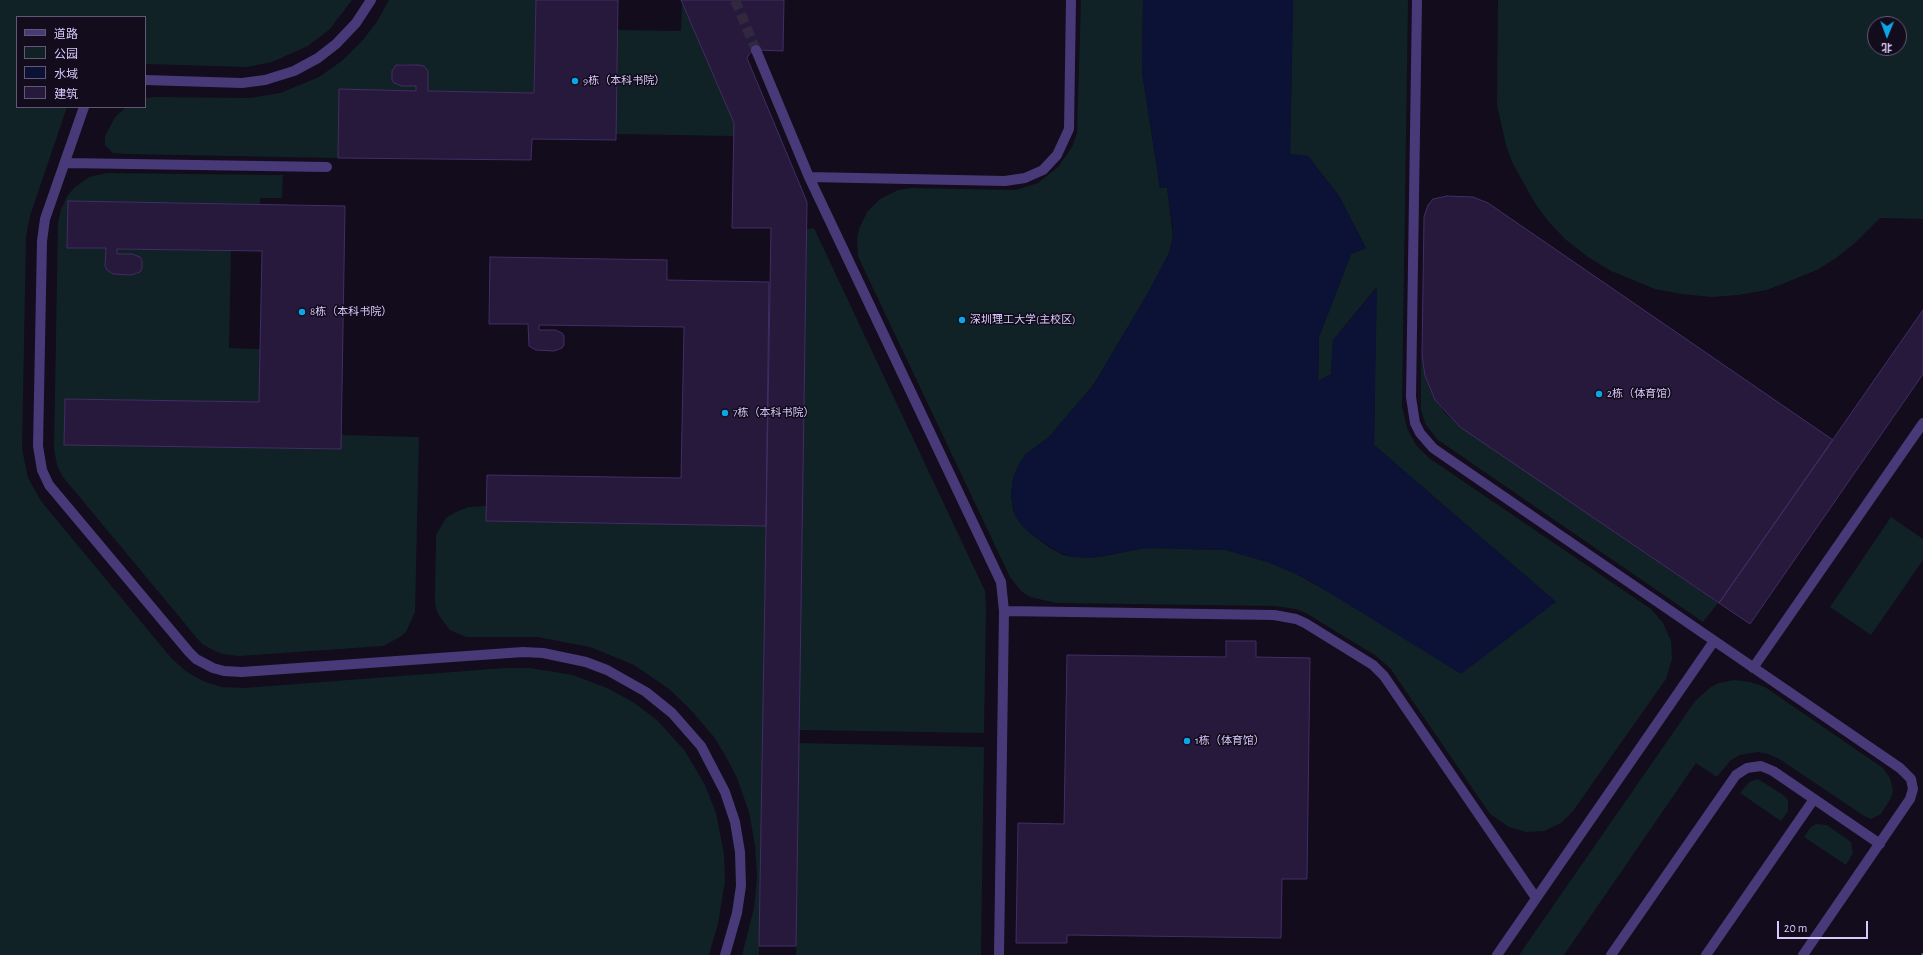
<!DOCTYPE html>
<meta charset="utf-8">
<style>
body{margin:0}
#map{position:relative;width:1923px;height:955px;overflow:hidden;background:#120c1c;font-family:"Alegreya Sans","Noto Sans SC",sans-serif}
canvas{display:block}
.legend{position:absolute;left:16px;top:16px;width:130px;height:92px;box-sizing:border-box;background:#120c1c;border:1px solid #625876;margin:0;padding:5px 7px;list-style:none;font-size:12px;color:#d9cafc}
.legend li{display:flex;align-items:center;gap:8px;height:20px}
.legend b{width:20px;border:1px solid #625876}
.north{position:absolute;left:1867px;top:16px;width:40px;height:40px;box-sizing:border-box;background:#120c1c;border:1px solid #625876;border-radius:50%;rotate:181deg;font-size:11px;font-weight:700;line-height:16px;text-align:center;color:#d9cafc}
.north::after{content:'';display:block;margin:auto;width:14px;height:18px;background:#0da5e5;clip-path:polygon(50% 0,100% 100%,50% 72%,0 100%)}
.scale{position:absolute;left:1777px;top:921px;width:91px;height:18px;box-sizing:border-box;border:2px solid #d9cafc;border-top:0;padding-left:5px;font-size:12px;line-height:14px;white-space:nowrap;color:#d9cafc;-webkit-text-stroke:3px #120c1c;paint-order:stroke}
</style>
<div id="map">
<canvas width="1923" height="955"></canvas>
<ul class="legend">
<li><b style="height:5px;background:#483a78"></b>道路</li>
<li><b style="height:11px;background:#102225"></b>公园</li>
<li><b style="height:11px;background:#0b1236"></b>水域</li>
<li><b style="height:11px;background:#27193b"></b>建筑</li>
</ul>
<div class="north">北</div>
<div class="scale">20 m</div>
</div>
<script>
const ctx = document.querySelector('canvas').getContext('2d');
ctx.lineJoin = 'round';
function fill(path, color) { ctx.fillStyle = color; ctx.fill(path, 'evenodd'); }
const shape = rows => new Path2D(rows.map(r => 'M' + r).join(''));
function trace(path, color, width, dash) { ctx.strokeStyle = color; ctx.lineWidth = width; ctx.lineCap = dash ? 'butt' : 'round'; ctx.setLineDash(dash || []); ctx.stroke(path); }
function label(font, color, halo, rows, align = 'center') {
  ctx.font = font + ' "Alegreya Sans","Noto Sans SC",sans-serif'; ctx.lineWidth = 3; ctx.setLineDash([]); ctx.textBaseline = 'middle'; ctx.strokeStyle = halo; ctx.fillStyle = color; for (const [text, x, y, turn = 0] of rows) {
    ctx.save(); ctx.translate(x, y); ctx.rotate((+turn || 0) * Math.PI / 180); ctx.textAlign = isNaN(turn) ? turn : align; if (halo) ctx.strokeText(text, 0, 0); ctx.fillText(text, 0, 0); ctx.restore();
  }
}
fill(shape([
 [0,0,352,0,330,29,308,46,272,62,247,67,145,64,145,17,17,17,17,107,67,107,30,216,26,237,22,449,28,478,41,501,172,659,187,672,203,681,221,687,244,688,505,668,530,668,573,675,607,688,633,702,657,720,685,751,705,785,716,813,724,854,725,881,718,924,709,955,0,955],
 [389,0,536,0,534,93,428,91,428,71,424,66,400,64,396,65,392,71,392,80,397,85,416,86,416,91,339,90,338,158,125,154,113,153,105,145,105,136,115,117,126,107,145,107,145,98,155,97,250,98,280,93,319,77,343,60,362,41,376,23],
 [1081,0,1143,0,1142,72,1160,188,1167,187,1173,237,1169,253,1148,293,1094,384,1049,437,1026,454,1019,464,1013,478,1011,495,1013,510,1019,522,1031,534,1050,548,1063,555,1073,557,1099,557,1145,548,1226,550,1268,562,1289,570,1334,595,1556,602,1374,445,1376,288,1333,340,1331,374,1318,382,1319,337,1351,254,1366,248,1339,196,1308,156,1290,154,1293,0,1408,0,1402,406,1407,428,1416,445,1429,458,1651,609,1663,623,1671,641,1672,659,1666,679,1573,811,1561,823,1544,831,1526,832,1509,827,1490,814,1390,668,1376,656,1306,613,1295,609,1275,606,1056,603,1030,597,1021,591,1010,577,862,265,858,256,857,239,859,229,867,212,880,199,898,190,912,188,1016,190,1038,183,1058,167,1072,147,1077,133],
 [1498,0,1923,0,1923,219,1880,218,1856,242,1836,258,1817,270,1767,290,1738,295,1712,297,1681,294,1655,289,1611,271,1588,257,1565,239,1549,222,1536,205,1513,164,1506,145,1497,105],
 [1875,24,1899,24,1899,48,1875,48],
 [682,3,734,123,734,136,616,134,618,30,681,31],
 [106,173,283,175,282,198,260,198,260,204,68,201,67,248,106,248,105,266,107,270,113,274,132,275,140,272,142,269,142,260,140,257,132,254,117,254,117,249,231,251,229,348,260,349,259,402,65,399,64,445,340,449,341,435,419,437,415,612,406,632,400,637,383,646,239,656,223,654,215,651,202,644,196,637,62,476,57,465,54,449,58,222,61,209,68,195,74,188,89,177],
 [814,228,985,591,986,608,984,733,799,730,807,229],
 [1421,355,1425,376,1429,388,1435,400,1445,413,1460,427,1718,603,1703,622,1438,440,1426,425,1421,410],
 [487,506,487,521,766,526,759,955,742,955,754,908,757,877,755,845,749,812,737,778,725,755,714,737,689,708,669,689,634,665,590,647,537,637,466,637,450,630,440,617,436,609,435,601,436,535,446,518,454,513,468,507],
 [1891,517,1923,539,1923,560,1871,635,1830,607],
 [1734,680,1750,682,1765,687,1883,768,1890,778,1893,790,1891,798,1881,814,1871,819,1864,816,1781,760,1768,754,1758,752,1740,755,1730,761,1717,777,1696,763,1564,955,1519,955,1695,701,1711,687,1719,683],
 [799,743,984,747,981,955,796,955],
 [1758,779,1782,794,1788,800,1788,811,1781,821,1740,793,1749,782],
 [1816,824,1827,825,1851,842,1853,853,1846,865,1804,837,1811,827]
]), '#102225');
fill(shape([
 [1143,0,1293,0,1290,154,1308,156,1339,196,1366,248,1351,254,1319,337,1318,381,1331,374,1333,340,1377,288,1374,445,1556,602,1461,674,1307,579,1268,562,1226,550,1157,548,1139,549,1092,558,1073,557,1058,552,1031,534,1023,527,1015,516,1011,495,1013,478,1019,464,1026,454,1049,437,1094,384,1148,293,1169,253,1172,243,1173,229,1167,187,1160,188,1142,72]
]), '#0b1236');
const building = shape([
 [536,0,618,0,616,140,532,139,531,160,338,158,339,89,416,91,416,86,402,86,394,83,392,80,392,71,396,65,418,65,424,66,428,71,428,91,534,93,536,0],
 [681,0,784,0,783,51,756,50,750,53,747,58,807,202,796,946,759,946,771,228,732,228,734,123,681,0],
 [1447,196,1473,197,1488,203,1833,440,1719,603,1460,427,1435,400,1425,376,1422,355,1424,217,1428,205,1433,199,1447,196],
 [68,201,345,206,341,449,64,445,65,399,259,402,260,349,262,251,117,249,117,254,132,254,140,257,142,260,142,269,140,272,132,275,113,274,107,270,105,266,106,248,67,248,68,201],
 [490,257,667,260,667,280,769,282,766,526,486,521,487,475,681,478,684,327,539,325,539,330,555,330,562,333,564,336,564,345,562,348,554,351,536,350,529,346,528,324,489,324,490,257],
 [1923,310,1923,374,1750,624,1719,603,1923,310],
 [1226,641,1256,641,1256,657,1310,658,1307,879,1282,879,1281,938,1067,935,1067,943,1016,943,1018,823,1064,824,1067,655,1226,657,1226,641]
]);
fill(building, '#27193b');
trace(building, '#432d66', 1);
trace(shape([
 [735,0,756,50]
]), '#30283e', 10, [10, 5]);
trace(shape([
 [1922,955,1923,954]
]), '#3397a7', 2.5, [2, 3]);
trace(shape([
 [1417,0,1411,397,1415,423,1420,433,1433,448,1443,455,1900,768,1911,779,1913,789,1910,799,1803,955],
 [756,50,809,177,1001,582,1004,611,999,955],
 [145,80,242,83,265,80,294,71,318,58,336,44,356,23,371,0],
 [84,107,45,219,42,241,38,446,42,470,49,485,189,652,196,659,213,668,224,671,242,672,523,652,543,653,586,662,607,670,646,692,672,713,701,746,725,792,735,822,740,852,741,886,737,913,725,955],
 [65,163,327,167],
 [809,177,1005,181,1025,178,1043,170,1057,155,1069,129,1071,0],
 [1004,611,1274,615,1296,619,1305,623,1373,665,1384,676,1536,898],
 [1753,668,1923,423],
 [1497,955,1714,641],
 [1611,955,1736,775,1747,768,1761,766,1773,771,1880,844],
 [1706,955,1814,799]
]), '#483a78', 10);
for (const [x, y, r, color] of [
 [575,81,4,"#0da5e5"],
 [302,312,4,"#0da5e5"],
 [962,320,4,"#0da5e5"],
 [1599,394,4,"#0da5e5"],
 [725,413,4,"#0da5e5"],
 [1187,741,4,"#0da5e5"]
]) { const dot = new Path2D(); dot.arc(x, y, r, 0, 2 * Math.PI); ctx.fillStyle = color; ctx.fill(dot); trace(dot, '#120c1c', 1.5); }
label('11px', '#d9cafc', '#120c1c', [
 ["9栋（本科书院）",583,81],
 ["8栋（本科书院）",310,312],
 ["深圳理工大学(主校区)",970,320],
 ["2栋（体育馆）",1607,394],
 ["7栋（本科书院）",733,413],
 ["1栋（体育馆）",1195,741]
], 'left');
</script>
